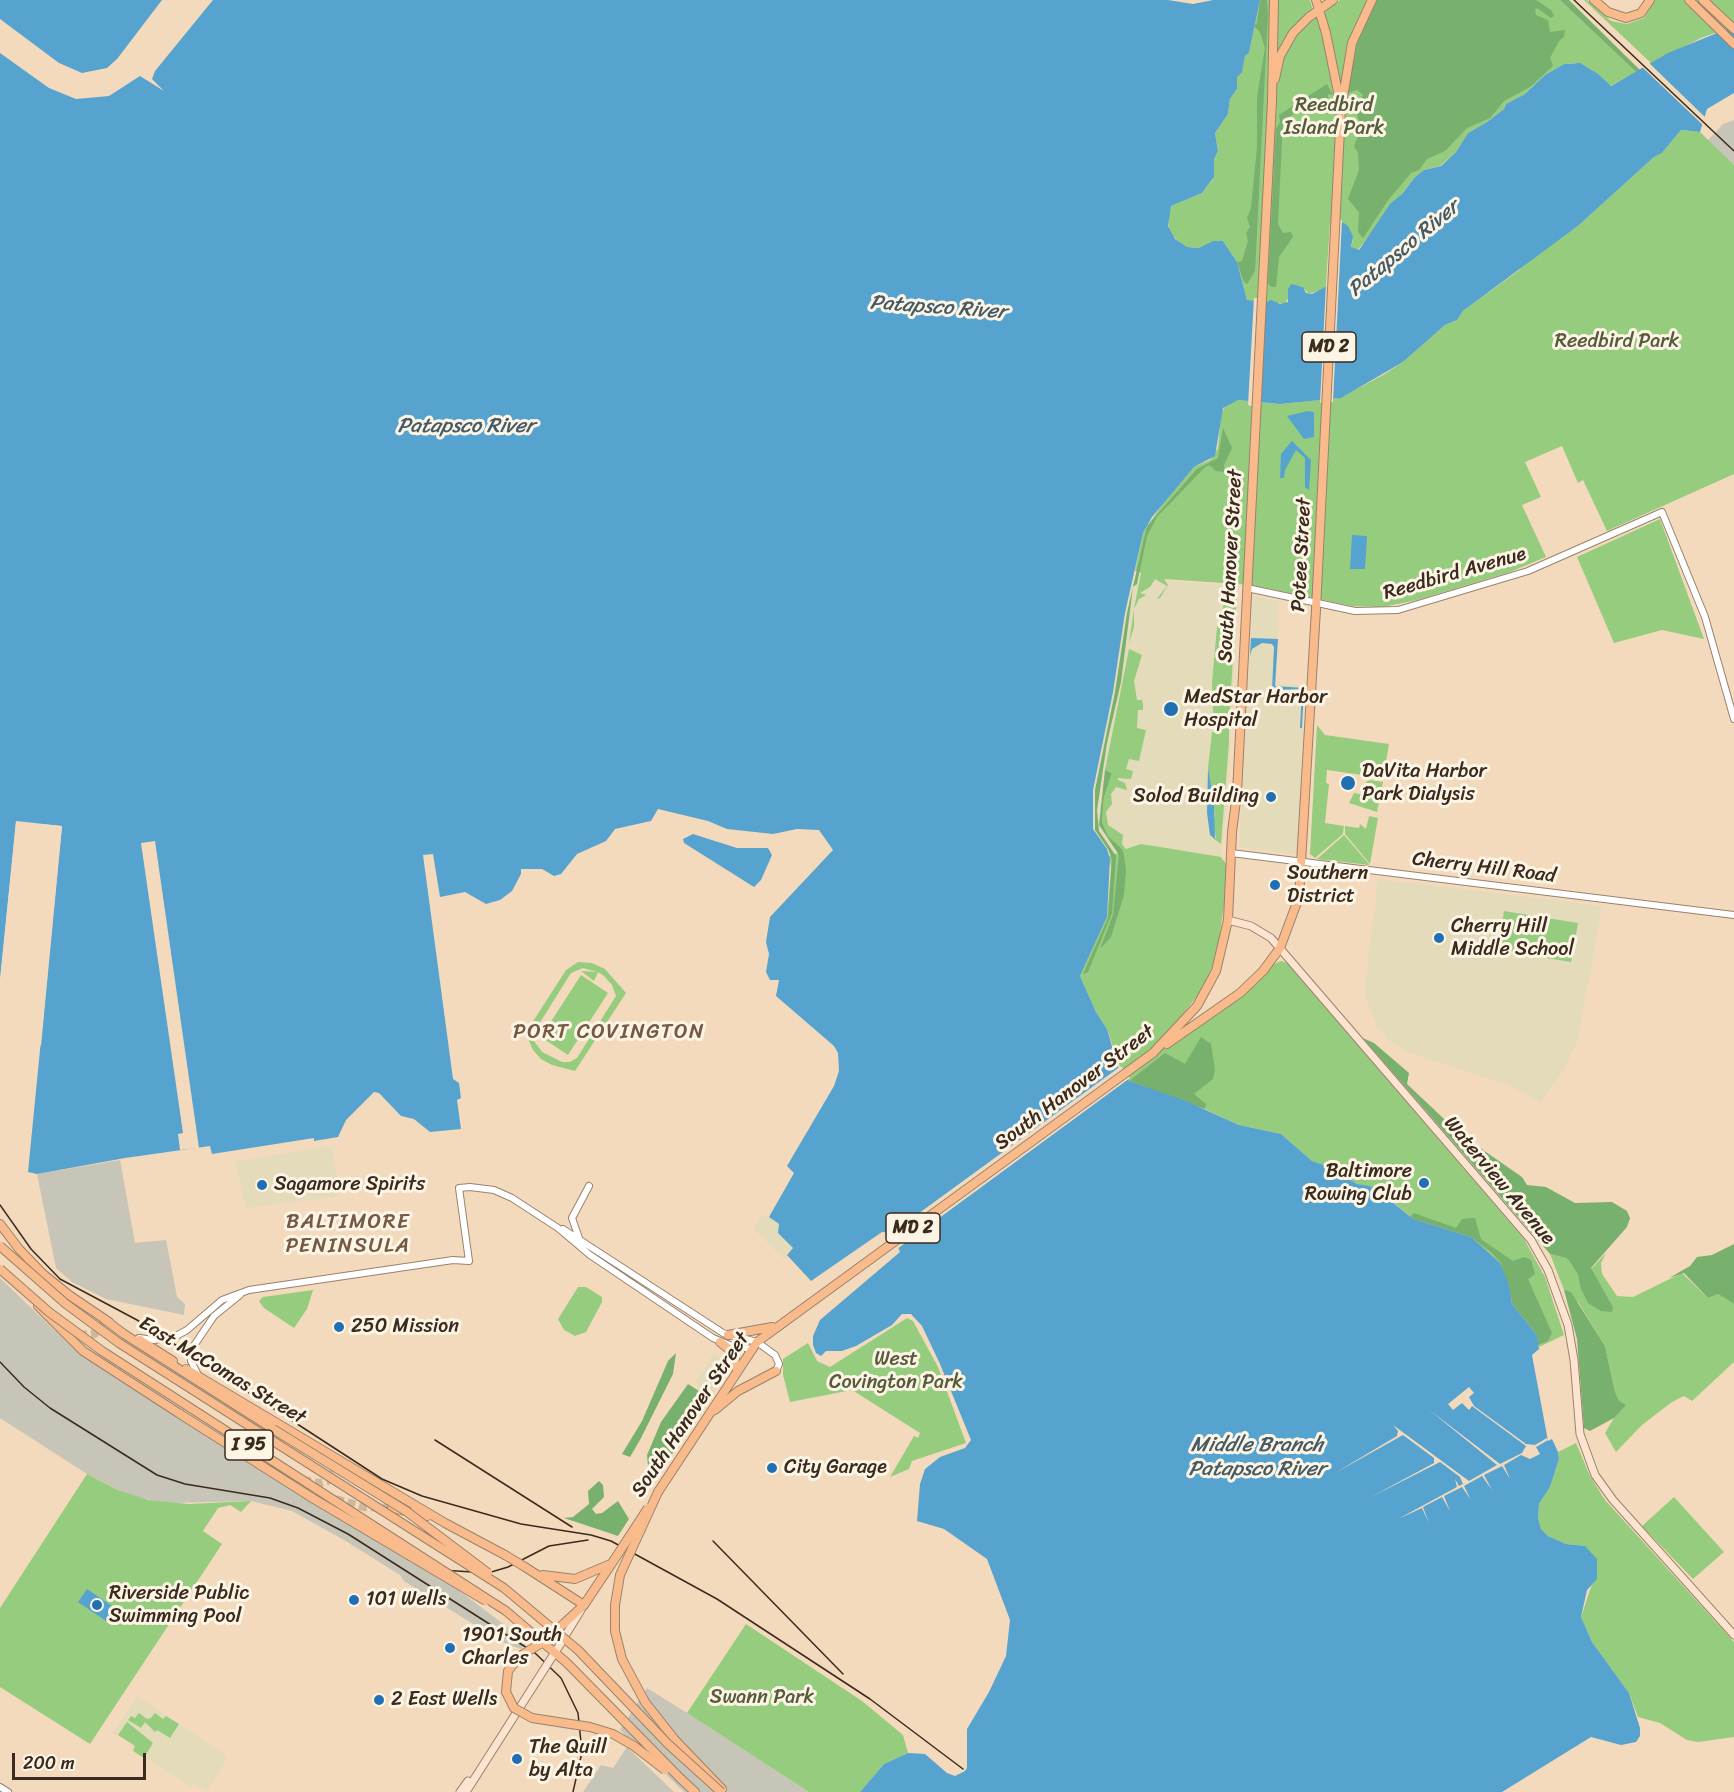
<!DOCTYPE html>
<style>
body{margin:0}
#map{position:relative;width:1734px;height:1792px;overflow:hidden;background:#f4dabc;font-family:Sriracha,sans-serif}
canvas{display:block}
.scale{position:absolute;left:12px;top:1753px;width:134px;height:27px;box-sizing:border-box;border:3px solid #3b2a1e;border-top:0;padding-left:8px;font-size:18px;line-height:21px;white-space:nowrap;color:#3b2a1e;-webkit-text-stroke:4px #fcf5e5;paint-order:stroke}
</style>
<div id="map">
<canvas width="1734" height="1792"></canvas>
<div class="scale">200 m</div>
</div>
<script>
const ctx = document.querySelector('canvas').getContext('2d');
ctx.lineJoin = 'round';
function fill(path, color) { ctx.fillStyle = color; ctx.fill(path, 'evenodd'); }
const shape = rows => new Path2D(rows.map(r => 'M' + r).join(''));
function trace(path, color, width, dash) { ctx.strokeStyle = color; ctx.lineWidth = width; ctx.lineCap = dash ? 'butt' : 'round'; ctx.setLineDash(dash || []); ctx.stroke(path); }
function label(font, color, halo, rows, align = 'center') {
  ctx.font = font + ' Sriracha,sans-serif'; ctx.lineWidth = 6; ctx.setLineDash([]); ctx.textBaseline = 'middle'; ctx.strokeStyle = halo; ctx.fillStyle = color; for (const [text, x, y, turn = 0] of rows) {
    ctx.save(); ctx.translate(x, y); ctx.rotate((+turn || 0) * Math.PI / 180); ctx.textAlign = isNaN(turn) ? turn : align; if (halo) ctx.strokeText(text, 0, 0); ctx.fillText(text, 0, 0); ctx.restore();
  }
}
fill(shape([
 [1133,578,1239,586,1227,803,1221,857,1143,846,1109,856,1093,829,1093,790,1098,755,1113,692,1125,613],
 [1253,596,1279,601,1276,683,1305,686,1297,855,1239,847],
 [1378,879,1602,906,1578,1039,1564,1070,1541,1102,1505,1084,1410,1053,1388,1040,1377,1026,1364,993],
 [332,1146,340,1196,246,1208,235,1161],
 [761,1216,769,1217,779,1225,778,1233,793,1249,784,1259,753,1228],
 [714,1353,731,1366,711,1396,698,1387,696,1380],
 [137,1696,226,1755,227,1759,207,1791,193,1783,191,1787,131,1749,134,1744,113,1733]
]), '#e4dbba');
fill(shape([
 [1734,120,1734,165,1707,141,1723,124],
 [120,1160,135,1243,166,1240,177,1297,185,1304,184,1315,106,1299,72,1282,56,1268,37,1174],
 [0,1278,73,1348,101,1368,275,1478,428,1567,527,1642,521,1649,502,1642,404,1581,400,1575,344,1540,292,1511,251,1501,168,1503,133,1497,87,1474,0,1418],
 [647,1688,687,1713,809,1792,684,1792,620,1730],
 [627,1747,674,1792,583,1792,601,1765,613,1768]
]), '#c6c5b8');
fill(shape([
 [1260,0,1310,0,1315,18,1340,0,1560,0,1636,72,1610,86,1593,71,1575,63,1564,64,1545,75,1525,94,1506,104,1504,109,1487,122,1468,133,1456,152,1440,166,1424,170,1415,177,1357,251,1351,247,1353,240,1326,288,1309,294,1301,286,1295,286,1285,304,1247,300,1237,262,1223,241,1199,248,1187,247,1181,244,1169,232,1168,218,1171,206,1202,193,1213,179,1214,159,1218,151,1215,133,1228,114,1230,99,1237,89,1237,77,1242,70,1245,56,1249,53],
 [1584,0,1587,0,1611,21,1627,24,1644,18,1655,0,1734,0,1734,26,1701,38,1652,64],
 [1681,130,1700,132,1734,165,1734,474,1607,531,1583,480,1578,483,1562,446,1525,462,1541,497,1522,505,1546,557,1510,572,1417,600,1383,607,1352,606,1252,585,1164,579,1168,585,1160,598,1157,599,1167,586,1155,579,1150,587,1140,593,1146,595,1139,599,1134,609,1134,627,1129,643,1134,609,1141,573,1135,571,1143,533,1165,500,1194,467,1210,460,1218,448,1221,414,1226,404,1238,400,1280,404,1340,398,1383,375,1403,362,1445,325,1457,320,1463,311,1518,271,1536,255,1579,225,1654,157,1662,153],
 [1660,519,1704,639,1662,630,1614,643,1577,557],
 [1230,594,1237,594,1229,721,1218,720,1219,714,1213,713,1212,682,1217,627,1226,597],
 [1129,649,1142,655,1134,681,1137,700,1142,700,1143,705,1143,710,1138,710,1137,728,1146,730,1139,761,1129,759,1126,769,1133,771,1131,779,1118,778,1118,780,1125,783,1127,790,1116,787,1111,794,1112,804,1106,812,1108,825,1123,835,1122,844,1126,849,1141,844,1160,847,1221,857,1226,864,1224,906,1216,958,1201,991,1170,1031,1178,1041,1241,998,1274,964,1281,961,1287,963,1524,1239,1545,1277,1564,1335,1539,1347,1537,1335,1471,1237,1413,1219,1380,1191,1357,1184,1333,1168,1312,1161,1281,1134,1239,1125,1205,1109,1129,1081,1123,1076,1107,1029,1096,1012,1080,976,1107,917,1111,868,1109,856,1124,851,1108,836,1102,822,1104,797,1112,773,1105,770],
 [1317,725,1325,735,1389,744,1383,778,1327,770,1326,783,1329,784,1325,823,1344,826,1343,834,1315,858,1310,854],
 [1220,726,1229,726,1229,742,1221,844,1213,838,1216,838,1213,823,1215,815,1208,768,1212,732,1218,732],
 [1370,780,1383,782,1377,812,1349,803,1354,793,1363,795,1363,792,1368,792,1366,782],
 [1369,816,1378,818,1370,864,1345,834,1345,826,1359,828,1360,824,1366,829],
 [1344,835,1369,864,1369,865,1317,859],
 [1504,911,1578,923,1571,962,1498,950],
 [578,962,592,963,605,969,626,993,575,1071,552,1065,541,1059,533,1050,527,1036,530,1026,566,970],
 [583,968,597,972,581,971,594,981,598,972,604,976,612,985,616,996,577,1058,570,1062,562,1062,542,1052,534,1041,534,1032,571,973],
 [581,975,608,993,568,1055,541,1037],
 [1606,1253,1601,1263,1602,1274,1617,1296,1633,1297,1682,1273,1708,1298,1718,1294,1734,1304,1734,1362,1692,1401,1684,1396,1672,1402,1642,1425,1616,1452,1605,1433,1618,1411,1622,1410,1615,1392,1605,1346,1578,1302,1564,1290,1550,1254,1566,1258,1570,1262,1578,1275,1585,1297,1613,1307,1591,1269],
 [578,1287,586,1287,602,1297,602,1302,586,1332,575,1336,564,1330,558,1319],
 [313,1290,307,1309,294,1328,264,1308,259,1301,263,1297],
 [907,1318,913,1321,938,1367,966,1443,912,1461,909,1469,890,1477,914,1436,918,1438,920,1433,852,1390,790,1402,783,1375,783,1359,808,1343,817,1361,830,1367],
 [1576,1443,1590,1476,1605,1500,1734,1642,1734,1737,1698,1742,1687,1740,1660,1723,1638,1717,1629,1693,1592,1642,1581,1617,1592,1584,1585,1546,1566,1544,1548,1536,1541,1529,1538,1518,1539,1504,1550,1487,1559,1459,1558,1452],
 [87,1474,118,1490,148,1500,189,1504,251,1501,241,1512,230,1505,218,1508,203,1531,222,1544,90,1744,0,1687,0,1608],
 [1674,1497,1724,1552,1693,1579,1642,1526],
 [746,1624,862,1701,903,1735,908,1753,884,1764,860,1792,809,1792,687,1713],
 [139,1713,147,1719,151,1718,155,1713,163,1719,166,1716,179,1724,170,1738,157,1730,155,1732,145,1722,141,1728,128,1720,131,1716,135,1718],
 [127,1722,153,1743,144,1758,133,1751,135,1746,118,1735]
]), '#96cc7e');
fill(shape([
 [1260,0,1267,0,1268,14,1255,271,1247,284,1244,282,1237,262,1242,261,1248,241,1246,233,1250,227,1247,218,1251,208,1257,147,1257,97,1265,48,1260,32,1254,26,1257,23],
 [1377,0,1536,0,1551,10,1554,16,1551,18,1537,8,1535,10,1536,15,1548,20,1550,32,1565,30,1564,37,1559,41,1550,58,1553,66,1530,87,1504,101,1490,118,1467,128,1445,151,1427,159,1419,170,1411,173,1389,199,1363,238,1358,232,1359,212,1348,199,1359,170,1358,153,1354,146,1361,128,1355,108,1363,95,1357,90,1348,93,1348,85,1359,37],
 [1560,0,1569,0,1641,71,1636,72],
 [1327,84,1333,95,1328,94,1328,115,1320,103,1314,103,1283,120,1278,224,1283,233,1291,232,1293,237,1279,257,1276,287,1271,287,1268,283,1276,129,1280,122,1279,115],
 [1223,428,1232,448,1224,465,1225,472,1216,471,1209,465,1204,468,1157,517,1147,536,1137,584,1133,587,1121,682,1107,743,1097,810,1099,831,1116,856,1112,913,1088,972,1083,974,1108,918,1112,859,1108,849,1095,830,1095,790,1115,692,1127,613,1147,526,1197,469,1218,458],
 [1105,770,1112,773,1104,797,1102,822,1108,836,1123,850,1126,870,1124,895,1111,937,1100,949,1113,915,1119,855,1099,825],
 [1201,1037,1211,1044,1215,1070,1213,1079,1194,1094,1206,1104,1205,1109,1129,1081,1165,1053,1185,1064],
 [1363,1038,1374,1043,1409,1073,1407,1084,1460,1134,1522,1177,1527,1185,1546,1187,1575,1203,1612,1202,1627,1211,1630,1218,1627,1227,1591,1268,1613,1307,1612,1312,1601,1311,1588,1303,1581,1289,1578,1275,1570,1262,1566,1258,1550,1254],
 [1414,1213,1456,1228,1462,1219,1475,1218,1481,1239,1485,1242,1513,1261,1524,1257,1531,1260,1535,1274,1528,1279,1552,1333,1548,1341,1538,1345,1537,1335,1512,1304,1509,1285,1504,1278,1501,1263,1492,1253,1471,1237,1413,1219,1410,1217],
 [1734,1244,1734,1304,1718,1294,1708,1298,1684,1273,1669,1278,1690,1266,1697,1257,1712,1255],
 [1564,1290,1571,1292,1605,1346,1615,1392,1619,1401,1626,1405,1614,1418,1590,1431,1584,1428,1577,1339],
 [676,1353,673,1374,640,1440,630,1457,622,1454,642,1421,668,1361],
 [688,1384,710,1398,650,1487,647,1455,661,1422],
 [599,1481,603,1485,604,1497,592,1509,596,1514,602,1513,618,1501,629,1519,618,1536,564,1518,573,1517,589,1504,588,1491]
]), '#78b06d');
fill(shape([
 [0,0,162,0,117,59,107,68,82,73,59,63,0,19],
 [213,0,1168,0,1193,4,1213,0,1260,0,1249,53,1245,56,1242,72,1237,77,1237,89,1230,99,1228,114,1215,133,1218,151,1214,159,1214,177,1202,193,1171,206,1168,226,1175,239,1187,247,1199,248,1213,241,1223,241,1237,262,1247,300,1267,302,1271,300,1280,304,1288,302,1288,289,1291,284,1303,287,1306,293,1312,294,1329,285,1333,223,1344,223,1348,226,1353,236,1351,247,1359,250,1390,204,1402,194,1415,177,1424,170,1441,166,1456,152,1468,133,1487,122,1504,109,1506,104,1525,94,1545,75,1564,64,1580,63,1598,74,1611,86,1668,53,1734,26,1734,93,1707,109,1700,132,1681,130,1662,153,1654,157,1579,225,1463,311,1457,320,1445,325,1403,362,1341,398,1280,404,1238,400,1223,408,1215,456,1194,467,1152,517,1143,533,1125,613,1113,692,1093,790,1093,829,1107,849,1110,859,1107,917,1080,976,1096,1012,1107,1029,1118,1067,1129,1081,1186,1101,1239,1125,1281,1134,1312,1161,1333,1168,1357,1184,1374,1187,1413,1219,1471,1237,1500,1263,1509,1285,1512,1304,1537,1335,1539,1349,1532,1355,1548,1441,1552,1439,1558,1452,1559,1459,1550,1487,1539,1504,1538,1518,1541,1529,1548,1536,1566,1544,1585,1546,1597,1559,1597,1579,1587,1590,1581,1617,1592,1642,1629,1693,1640,1728,1640,1736,1636,1742,1621,1745,1591,1737,1502,1792,860,1792,884,1764,908,1753,925,1754,947,1773,955,1776,965,1771,967,1768,967,1729,989,1692,1006,1656,1010,1620,987,1559,944,1529,917,1521,920,1484,925,1469,940,1457,965,1448,971,1440,940,1364,922,1326,911,1314,902,1314,892,1325,856,1346,842,1351,826,1351,821,1356,816,1353,813,1345,813,1336,820,1320,900,1252,892,1233,882,1232,811,1281,787,1255,793,1248,778,1233,779,1224,769,1217,794,1173,787,1166,834,1086,839,1071,838,1053,834,1046,776,996,779,980,770,980,766,972,769,954,766,942,770,917,833,850,819,830,797,829,773,834,727,829,708,821,658,809,651,821,615,829,606,841,577,854,561,874,554,876,542,869,521,869,521,874,512,891,500,900,486,904,465,892,440,897,433,854,423,855,453,1079,459,1083,461,1098,457,1100,461,1129,430,1132,414,1119,401,1116,379,1093,374,1092,346,1120,338,1137,314,1141,314,1138,212,1154,210,1146,125,1158,37,1174,28,1172,62,826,16,822,0,979,0,53,49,88,76,99,109,96,140,76,164,91,152,79,155,71],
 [1308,411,1314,412,1314,437,1304,439,1287,416],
 [1292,441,1311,460,1309,490,1305,487,1305,458,1296,450,1285,470,1284,478,1280,478,1281,454],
 [1352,535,1367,536,1365,569,1350,569],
 [1251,638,1278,639,1275,686,1304,688,1302,728,1300,728,1302,689,1272,690,1274,647,1272,644,1262,643,1252,649,1250,656],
 [1208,768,1214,804,1215,839,1210,835,1207,813],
 [693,834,737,848,768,848,772,855,761,880,754,887,684,843,683,839],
 [87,1589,115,1608,106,1621,78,1602]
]), '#57a3cf');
fill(shape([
 [1648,62,1707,119,1705,127,1642,67],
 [1333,220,1342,220,1333,402,1320,403,1326,284,1330,222],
 [1254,298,1266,298,1261,406,1251,406,1248,405],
 [16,821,62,826,41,1046,38,1043,59,829,19,825,3,979,0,982],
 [155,841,199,1148,180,1150,178,1134,183,1133,141,843],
 [1121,1066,1130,1078,897,1249,889,1235],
 [1469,1387,1474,1393,1469,1397,1474,1406,1526,1444,1535,1445,1547,1438,1548,1440,1536,1447,1540,1454,1530,1459,1521,1455,1504,1465,1510,1479,1502,1466,1484,1475,1492,1490,1482,1476,1464,1486,1471,1500,1462,1487,1444,1496,1450,1511,1442,1497,1423,1507,1429,1523,1422,1508,1398,1519,1457,1487,1455,1479,1459,1486,1463,1484,1460,1477,1440,1462,1369,1498,1434,1463,1434,1458,1403,1435,1335,1473,1397,1436,1398,1431,1393,1425,1469,1481,1497,1465,1428,1409,1500,1464,1522,1453,1526,1446,1472,1406,1469,1410,1462,1403,1453,1410,1448,1404]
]), '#f4dabc');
trace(shape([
 [79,1335,95,1334,103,1323],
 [303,1480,320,1483,328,1481,334,1474,335,1464],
 [336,1499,363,1507,392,1508]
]), '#cfb79c', 8, [8, 4]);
const tertiary = shape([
 [1247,588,1355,611,1398,610,1528,571,1662,512,1705,617,1734,719],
 [1231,853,1734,915],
 [563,1229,723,1333,757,1342,775,1355,779,1364,776,1371],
 [579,1238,572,1218,589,1186],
 [139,1338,154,1340,174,1337,187,1330,222,1300,249,1290,453,1260,469,1261,459,1188,470,1187,494,1190,512,1198,558,1228,590,1255,713,1338,732,1346,752,1349],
 [198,1375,191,1361,193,1347,214,1316,240,1295],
 [0,1787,8,1792]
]);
const secondary = shape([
 [1228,920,1251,926,1271,938,1531,1240,1548,1270,1568,1325,1574,1360,1580,1434,1595,1475,1613,1500,1734,1635],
 [562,1641,581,1610],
 [460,1792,468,1781],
 [466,1792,536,1682]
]);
const primary = shape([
 [1316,0,1326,33,1340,102],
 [1689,0,1734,44],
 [1703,0,1734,29],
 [1275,79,1280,56,1293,33,1309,17,1333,0],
 [1167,1044,1240,993,1263,971,1280,948,1299,897,1316,609,1341,109,1352,43,1372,0],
 [0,1224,19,1249,43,1274,69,1295,109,1322],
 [728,1335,772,1327],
 [140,1340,173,1361],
 [720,1342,734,1353,737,1372],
 [186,1369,445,1523,505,1555],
 [715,1410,738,1391,776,1371],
 [658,1492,757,1342,1153,1053,1197,1006,1216,971,1228,920,1232,832,1237,793,1272,101,1274,0],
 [392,1508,427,1516],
 [525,1567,584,1605,618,1554],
 [543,1575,575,1579,608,1565]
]);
const motorway = shape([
 [1594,0,1608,12,1626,18,1641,13,1650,0],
 [38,1306,83,1351,180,1414],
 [104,1319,124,1334,273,1429],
 [545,1641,584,1605],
 [645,1702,675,1740,722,1789],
 [681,1779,695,1792]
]);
trace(tertiary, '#98826d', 8);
trace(secondary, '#98826d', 9);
trace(primary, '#98826d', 10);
trace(motorway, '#98826d', 10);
trace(tertiary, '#fff', 6);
trace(secondary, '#fde4d1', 7);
trace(primary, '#fabb8c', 8);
trace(motorway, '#fabb8c', 8);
trace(shape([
 [1574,0,1734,151],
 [0,1205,31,1249,60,1279,137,1320,382,1479,422,1496,521,1524,591,1535,611,1541,717,1599,870,1699,963,1769],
 [0,1362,24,1387,50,1408,157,1475,185,1484,270,1498,298,1508,348,1534,535,1653,561,1678,578,1713,582,1752,573,1792],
 [435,1440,572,1527],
 [713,1541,843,1674],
 [401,1553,441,1570,488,1573,508,1567,549,1546,588,1540]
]), '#3b2a1e', 1.5);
const secondaryBridge = shape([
 [536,1682,561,1643]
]);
const primaryBridge = shape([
 [618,1554,648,1508],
 [505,1555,525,1567]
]);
const motorwayBridge = shape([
 [0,1246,66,1304,119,1343,504,1588,578,1650,668,1744,721,1792],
 [0,1269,49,1312,102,1351,506,1611,567,1663,681,1779],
 [180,1414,314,1499,486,1601],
 [273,1429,406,1511,488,1573],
 [545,1641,520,1656,508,1671,506,1692,514,1708,532,1718,590,1727,613,1734,634,1746,665,1770],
 [645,1702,622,1659,615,1631,615,1605,620,1575,658,1492]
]);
trace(secondaryBridge, '#98826d', 9, []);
trace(primaryBridge, '#98826d', 10, []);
trace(motorwayBridge, '#98826d', 10, []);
trace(secondaryBridge, '#fde4d1', 7);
trace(primaryBridge, '#fabb8c', 8);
trace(motorwayBridge, '#fabb8c', 8);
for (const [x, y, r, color] of [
 [1171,709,8,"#1f6fb2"],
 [1348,783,8,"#1f6fb2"],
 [1271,797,6,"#1f6fb2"],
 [1275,885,6,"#1f6fb2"],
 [1439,938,6,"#1f6fb2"],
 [1424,1183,6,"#1f6fb2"],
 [262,1185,6,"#1f6fb2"],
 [339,1327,6,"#1f6fb2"],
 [772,1468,6,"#1f6fb2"],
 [354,1600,6,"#1f6fb2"],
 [97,1605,6,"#1f6fb2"],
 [450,1648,6,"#1f6fb2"],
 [379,1700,6,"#1f6fb2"],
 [517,1759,6,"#1f6fb2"]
]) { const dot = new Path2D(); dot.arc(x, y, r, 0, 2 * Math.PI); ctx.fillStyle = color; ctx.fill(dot); trace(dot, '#fcf5e5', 2); }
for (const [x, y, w] of [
 [1329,347,54],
 [913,1228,54],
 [249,1445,48]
]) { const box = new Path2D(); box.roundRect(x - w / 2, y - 15, w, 30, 4.5); ctx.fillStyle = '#fcf5e5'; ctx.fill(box); trace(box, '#3b2a1e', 1.5); }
label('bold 18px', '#3b2a1e', null, [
 ["MD 2",1329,347],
 ["MD 2",913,1228],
 ["I 95",249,1445]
]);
label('20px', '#565b3b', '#fcf5e5', [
 ["Reedbird",1334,106],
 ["Island Park",1334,129],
 ["Reedbird Park",1617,342],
 ["West",896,1360],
 ["Covington Park",896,1383],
 ["Swann Park",762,1698]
]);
label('20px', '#3b2a1e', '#fcf5e5', [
 ["Potee Street",1302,555,-87],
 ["South Hanover Street",1231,566,-87],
 ["Reedbird Avenue",1455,574,-16],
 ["Cherry Hill Road",1484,868,7],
 ["South Hanover Street",1075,1088,-37],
 ["Waterview Avenue",1499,1181,50],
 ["East McComas Street",222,1371,31],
 ["South Hanover Street",691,1415,-56]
]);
label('20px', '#3b2a1e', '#fcf5e5', [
 ["MedStar Harbor",1184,698],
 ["Hospital",1184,721],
 ["DaVita Harbor",1362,772],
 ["Park Dialysis",1362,795],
 ["Solod Building",1259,797,"right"],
 ["Southern",1287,874],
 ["District",1287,897],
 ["Cherry Hill",1451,927],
 ["Middle School",1451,950],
 ["Baltimore",1412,1172,"right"],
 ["Rowing Club",1412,1195,"right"],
 ["Sagamore Spirits",274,1185],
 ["250 Mission",351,1327],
 ["City Garage",784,1468],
 ["Riverside Public",109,1594],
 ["Swimming Pool",109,1617],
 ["101 Wells",366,1600],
 ["1901 South",462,1636],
 ["Charles",462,1659],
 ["2 East Wells",391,1700],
 ["The Quill",529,1748],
 ["by Alta",529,1771]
], 'left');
label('italic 21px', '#465a65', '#fcf5e5', [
 ["Patapsco River",1404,249,-40],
 ["Patapsco River",938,308,4],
 ["Patapsco River",466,427],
 ["Middle Branch",1257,1446],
 ["Patapsco River",1257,1470]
]);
ctx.letterSpacing = '1.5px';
label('21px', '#765942', '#fcf5e5', [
 ["PORT COVINGTON",609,1033],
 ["BALTIMORE",348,1223],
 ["PENINSULA",348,1247]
]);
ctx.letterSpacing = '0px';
</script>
